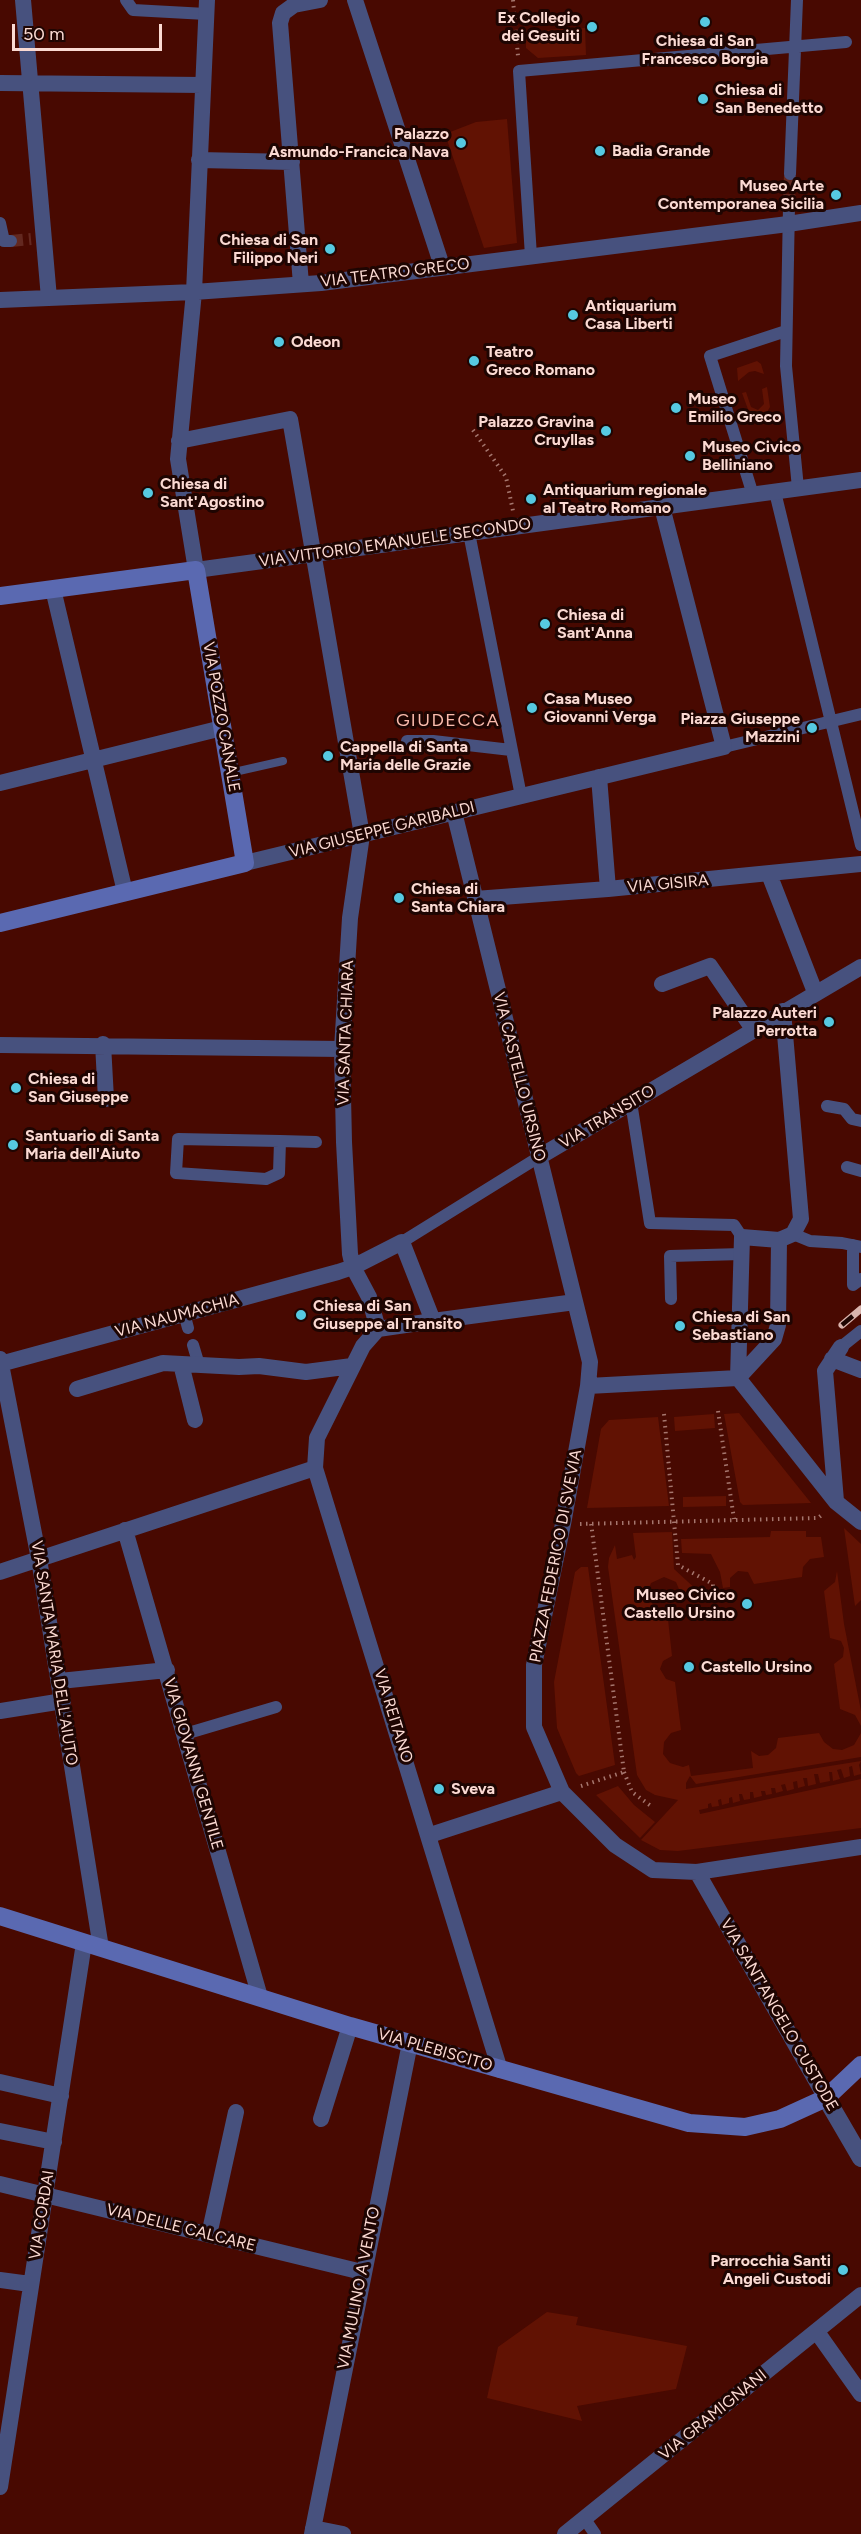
<!DOCTYPE html>
<style>
body{margin:0}
#map{position:relative;width:861px;height:2534px;overflow:hidden;background:#480901;font-family:Figtree,sans-serif}
canvas{display:block}
.scale{position:absolute;left:12px;top:24px;width:150px;height:27px;box-sizing:border-box;border:3px solid #fbdad3;border-top:0;padding-left:8px;font-size:18px;line-height:21px;white-space:nowrap;color:#fbdad3;-webkit-text-stroke:4px #1e0502;paint-order:stroke}
</style>
<div id="map">
<canvas width="861" height="2534"></canvas>
<div class="scale">50 m</div>
</div>
<script>
const ctx = document.querySelector('canvas').getContext('2d');
ctx.lineJoin = 'round';
function fill(path, color) { ctx.fillStyle = color; ctx.fill(path, 'evenodd'); }
const shape = rows => new Path2D(rows.map(r => 'M' + r).join(''));
function trace(path, color, width, dash) { ctx.strokeStyle = color; ctx.lineWidth = width; ctx.lineCap = dash ? 'butt' : 'round'; ctx.setLineDash(dash || []); ctx.stroke(path); }
function label(font, color, halo, rows, align = 'center') {
  ctx.font = font + ' Figtree,sans-serif'; ctx.lineWidth = 6; ctx.setLineDash([]); ctx.textBaseline = 'middle'; ctx.strokeStyle = halo; ctx.fillStyle = color; for (const [text, x, y, turn = 0] of rows) {
    ctx.save(); ctx.translate(x, y); ctx.rotate((+turn || 0) * Math.PI / 180); ctx.textAlign = isNaN(turn) ? turn : align; if (halo) ctx.strokeText(text, 0, 0); ctx.fillText(text, 0, 0); ctx.restore();
  }
}
fill(shape([
 [585,28,586,55,538,58,526,48,526,31],
 [507,119,517,243,484,248,445,134,476,122],
 [757,361,761,364,764,374,755,371,749,372,738,381,737,368],
 [767,387,770,407,767,412,758,416,749,412,742,393,746,392,751,407,758,410,764,404,762,389],
 [739,1413,811,1503,743,1505,740,1502,724,1414],
 [714,1414,715,1428,675,1431,674,1417],
 [658,1417,669,1506,587,1508,601,1429,609,1420],
 [726,1496,726,1506,683,1507,683,1497],
 [844,1528,861,1544,861,1600,855,1606],
 [771,1531,806,1531,806,1537,821,1537,824,1557,810,1559,803,1567,802,1577,754,1584,748,1572,738,1571,730,1578,730,1587,723,1588,720,1572,711,1554,682,1553,681,1539,770,1537],
 [672,1532,674,1569,699,1592,681,1594,676,1582,664,1577,651,1583,647,1593,654,1607,667,1610,672,1656,663,1661,660,1669,666,1679,675,1682,681,1730,671,1733,664,1742,663,1754,670,1763,683,1767,689,1765,691,1776,753,1768,751,1751,759,1756,768,1755,776,1748,778,1738,819,1733,824,1742,833,1749,842,1750,854,1745,861,1733,861,1726,855,1715,840,1709,834,1664,843,1657,844,1648,841,1641,830,1638,824,1591,835,1582,837,1571,844,1624,861,1711,861,1757,696,1784,690,1776,686,1783,686,1789,861,1761,859,1765,861,1774,854,1776,852,1766,849,1767,850,1776,844,1778,841,1769,837,1770,840,1779,833,1781,832,1772,829,1772,830,1781,820,1783,818,1774,814,1774,816,1784,808,1786,807,1778,803,1778,805,1786,798,1788,797,1781,793,1782,794,1789,787,1791,785,1784,781,1785,783,1791,776,1793,775,1788,771,1788,772,1794,766,1795,765,1791,761,1791,762,1796,754,1798,753,1792,750,1792,750,1799,744,1800,742,1794,739,1794,740,1801,733,1803,732,1797,729,1798,729,1803,722,1805,721,1799,718,1800,719,1806,712,1807,711,1803,708,1804,708,1808,699,1810,700,1814,861,1779,861,1828,678,1851,660,1850,641,1840,678,1800,655,1795,646,1790,637,1775,608,1567,609,1558,615,1545,617,1559,632,1555,634,1560,636,1557,633,1533],
 [581,1567,588,1567,615,1765,579,1776,576,1773,557,1728,554,1682,575,1572],
 [618,1786,634,1805,655,1822,640,1838,596,1795],
 [547,2312,578,2317,576,2325,687,2346,676,2389,577,2406,582,2421,487,2398,498,2347]
]), '#611203');
trace(shape([
 [789,206,790,174],
 [11,241,31,239]
]), '#632820', 12, [12, 6]);
trace(shape([
 [513,0,518,56],
 [473,430,506,477,513,511],
 [718,1411,734,1519],
 [664,1414,678,1565,713,1584,713,1590],
 [580,1524,818,1518,823,1514],
 [624,1772,632,1792,651,1806],
 [581,1786,624,1772,591,1523]
]), '#a5766e', 4, [1.5, 4.5]);
trace(shape([
 [230,773,283,761]
]), '#47517e', 8);
trace(shape([
 [126,0,133,10,206,14],
 [790,174,797,0],
 [789,206,786,366,798,488],
 [0,223,4,241,11,241],
 [531,256,519,71,846,42],
 [775,492,861,845],
 [753,495,710,356,786,331],
 [469,533,521,796],
 [407,741,433,741,511,750],
 [724,747,861,714],
 [631,1102,650,1223,734,1225,742,1237],
 [827,1106,844,1109,852,1119,861,1121],
 [280,1141,178,1139,176,1173,266,1179,279,1173,280,1141,316,1142],
 [847,1167,861,1171],
 [793,1234,810,1241,842,1243,861,1247],
 [402,1242,539,1157],
 [853,1245,853,1285,861,1279],
 [671,1299,670,1256,742,1254],
 [184,1313,188,1328],
 [193,1345,199,1365],
 [841,1347,861,1331],
 [185,1734,276,1707],
 [584,2518,595,2534]
]), '#47517e', 12);
trace(shape([
 [23,0,49,298],
 [207,0,194,292,178,459,196,570,861,480],
 [355,0,442,266],
 [0,83,203,85],
 [199,160,292,162],
 [301,284,280,23,283,13,294,5,320,0],
 [0,300,194,292,321,283,788,224,861,213],
 [179,441,290,419,362,835,350,918,342,1049,344,1142,350,1254,353,1267,369,1297,378,1329],
 [53,589,125,892],
 [599,777,608,889],
 [0,783,222,728],
 [454,812,590,1362,588,1386,563,1524,534,1665,534,1727,562,1792,615,1845,653,1870,697,1872,861,1847],
 [245,863,724,747,662,507],
 [769,874,815,992],
 [475,899,608,889,861,864],
 [662,984,710,966,753,1029],
 [103,1044,106,1099],
 [0,1045,342,1049],
 [539,1157,861,967],
 [433,1321,378,1329,363,1346,317,1438,315,1468,500,2070],
 [0,1359,39,1559,101,1948],
 [832,1359,861,1370],
 [0,1364,338,1272,353,1267,402,1242,433,1321,575,1302],
 [181,1364,195,1420],
 [738,1378,742,1237,779,1240,793,1234,801,1219,783,1011],
 [738,1378,836,1502,861,1522],
 [588,1386,738,1378,774,1339,778,1325,779,1240],
 [77,1389,163,1363,239,1367,259,1366,306,1372,352,1366],
 [836,1501,825,1371,841,1347],
 [125,1530,260,1997],
 [0,1572,315,1468],
 [60,1681,167,1670],
 [0,1711,63,1701],
 [430,1835,562,1792],
 [697,1872,826,2098],
 [0,2082,61,2096],
 [321,2119,350,2026],
 [0,2131,54,2142],
 [0,2184,362,2272],
 [209,2235,236,2112],
 [0,2280,30,2284],
 [817,2332,861,2394],
 [0,2487,84,1943],
 [313,2528,343,2534],
 [312,2534,410,2043],
 [565,2534,861,2295]
]), '#47517e', 16);
trace(shape([
 [826,2098,861,2158]
]), '#47517e', 18);
trace(shape([
 [0,596,196,570,245,863,0,923],
 [0,1916,350,2026,689,2123,745,2127,780,2119,826,2098,861,2065]
]), '#5a69b1', 18);
const rail = shape([
 [842,1325,861,1309]
]);
trace(rail, '#dab4ad', 7);
trace(rail, '#1e0502', 4.5, [14]);
for (const [x, y, r, color] of [
 [705,22,6,"#56c9e1"],
 [592,27,6,"#56c9e1"],
 [703,99,6,"#56c9e1"],
 [461,143,6,"#56c9e1"],
 [600,151,6,"#56c9e1"],
 [836,195,6,"#56c9e1"],
 [330,249,6,"#56c9e1"],
 [573,315,6,"#56c9e1"],
 [279,342,6,"#56c9e1"],
 [474,361,6,"#56c9e1"],
 [676,408,6,"#56c9e1"],
 [606,431,6,"#56c9e1"],
 [690,456,6,"#56c9e1"],
 [148,493,6,"#56c9e1"],
 [531,499,6,"#56c9e1"],
 [545,624,6,"#56c9e1"],
 [532,708,6,"#56c9e1"],
 [812,728,6,"#56c9e1"],
 [328,756,6,"#56c9e1"],
 [399,898,6,"#56c9e1"],
 [829,1022,6,"#56c9e1"],
 [16,1088,6,"#56c9e1"],
 [13,1145,6,"#56c9e1"],
 [301,1315,6,"#56c9e1"],
 [680,1326,6,"#56c9e1"],
 [747,1604,6,"#56c9e1"],
 [689,1667,6,"#56c9e1"],
 [439,1789,6,"#56c9e1"],
 [843,2270,6,"#56c9e1"]
]) { const dot = new Path2D(); dot.arc(x, y, r, 0, 2 * Math.PI); ctx.fillStyle = color; ctx.fill(dot); trace(dot, '#1e0502', 2); }
label('bold 16px', '#fbdad3', '#1e0502', [
 ["Ex Collegio",580,18,"right"],
 ["dei Gesuiti",580,36,"right"],
 ["Chiesa di San",705,41,"center"],
 ["Francesco Borgia",705,59,"center"],
 ["Chiesa di",715,90],
 ["San Benedetto",715,108],
 ["Palazzo",449,134,"right"],
 ["Asmundo-Francica Nava",449,152,"right"],
 ["Badia Grande",612,151],
 ["Museo Arte",824,186,"right"],
 ["Contemporanea Sicilia",824,204,"right"],
 ["Chiesa di San",318,240,"right"],
 ["Filippo Neri",318,258,"right"],
 ["Antiquarium",585,306],
 ["Casa Liberti",585,324],
 ["Odeon",291,342],
 ["Teatro",486,352],
 ["Greco Romano",486,370],
 ["Museo",688,399],
 ["Emilio Greco",688,417],
 ["Palazzo Gravina",594,422,"right"],
 ["Cruyllas",594,440,"right"],
 ["Museo Civico",702,447],
 ["Belliniano",702,465],
 ["Chiesa di",160,484],
 ["Sant'Agostino",160,502],
 ["Antiquarium regionale",543,490],
 ["al Teatro Romano",543,508],
 ["Chiesa di",557,615],
 ["Sant'Anna",557,633],
 ["Casa Museo",544,699],
 ["Giovanni Verga",544,717],
 ["Piazza Giuseppe",800,719,"right"],
 ["Mazzini",800,737,"right"],
 ["Cappella di Santa",340,747],
 ["Maria delle Grazie",340,765],
 ["Chiesa di",411,889],
 ["Santa Chiara",411,907],
 ["Palazzo Auteri",817,1013,"right"],
 ["Perrotta",817,1031,"right"],
 ["Chiesa di",28,1079],
 ["San Giuseppe",28,1097],
 ["Santuario di Santa",25,1136],
 ["Maria dell'Aiuto",25,1154],
 ["Chiesa di San",313,1306],
 ["Giuseppe al Transito",313,1324],
 ["Chiesa di San",692,1317],
 ["Sebastiano",692,1335],
 ["Museo Civico",735,1595,"right"],
 ["Castello Ursino",735,1613,"right"],
 ["Castello Ursino",701,1667],
 ["Sveva",451,1789],
 ["Parrocchia Santi",831,2261,"right"],
 ["Angeli Custodi",831,2279,"right"]
], 'left');
label('16px', '#fbdad3', '#1e0502', [
 ["VIA TEATRO GRECO",395,273,-7],
 ["VIA VITTORIO EMANUELE SECONDO",395,543,-8],
 ["VIA POZZO CANALE",221,717,80],
 ["VIA GIUSEPPE GARIBALDI",382,830,-14],
 ["VIA GISIRA",668,884,-5],
 ["VIA SANTA CHIARA",346,1033,-88],
 ["VIA CASTELLO URSINO",519,1077,76],
 ["VIA TRANSITO",607,1117,-31],
 ["VIA NAUMACHIA",177,1316,-15],
 ["PIAZZA FEDERICO DI SVEVIA",556,1556,-79],
 ["VIA SANTA MARIA DELL'AIUTO",54,1653,81],
 ["VIA REITANO",393,1716,73],
 ["VIA GIOVANNI GENTILE",193,1764,74],
 ["VIA SANT'ANGELO CUSTODE",779,2015,60],
 ["VIA PLEBISCITO",435,2050,16],
 ["VIA CORDAI",42,2215,-81],
 ["VIA DELLE CALCARE",181,2228,14],
 ["VIA MULINO A VENTO",359,2288,-79],
 ["VIA GRAMIGNANI",713,2415,-39]
]);
ctx.letterSpacing = '1.5px';
label('18px', '#fabbad', '#1e0502', [
 ["GIUDECCA",448,721]
]);
ctx.letterSpacing = '0px';
</script>
